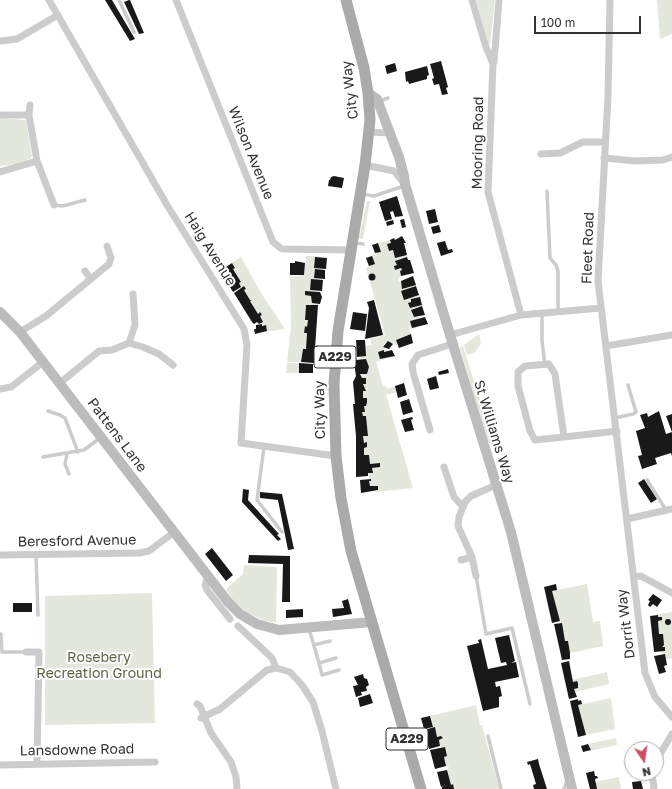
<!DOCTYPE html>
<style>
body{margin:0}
#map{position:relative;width:672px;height:789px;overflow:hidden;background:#fff;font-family:"Golos Text",sans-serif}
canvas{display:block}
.north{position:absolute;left:624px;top:741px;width:40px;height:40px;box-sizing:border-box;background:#fff;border:1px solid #adadad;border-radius:50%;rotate:167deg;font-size:11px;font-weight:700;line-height:16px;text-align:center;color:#323232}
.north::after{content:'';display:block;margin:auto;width:14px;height:18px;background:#d04c63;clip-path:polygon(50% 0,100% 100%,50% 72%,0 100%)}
.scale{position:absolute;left:534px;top:16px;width:107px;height:18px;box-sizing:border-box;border:2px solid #323232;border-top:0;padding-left:5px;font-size:12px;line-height:14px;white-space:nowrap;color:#323232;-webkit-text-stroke:3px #fff;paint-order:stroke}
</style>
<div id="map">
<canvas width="672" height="789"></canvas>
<div class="north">N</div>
<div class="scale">100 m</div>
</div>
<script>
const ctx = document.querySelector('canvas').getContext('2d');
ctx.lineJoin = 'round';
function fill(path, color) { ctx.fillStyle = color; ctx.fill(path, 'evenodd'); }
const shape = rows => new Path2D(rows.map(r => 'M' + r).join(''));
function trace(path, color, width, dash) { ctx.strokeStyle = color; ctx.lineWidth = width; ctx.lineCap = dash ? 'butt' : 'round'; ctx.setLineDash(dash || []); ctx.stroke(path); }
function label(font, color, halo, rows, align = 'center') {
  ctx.font = font + ' "Golos Text",sans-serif'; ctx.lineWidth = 4; ctx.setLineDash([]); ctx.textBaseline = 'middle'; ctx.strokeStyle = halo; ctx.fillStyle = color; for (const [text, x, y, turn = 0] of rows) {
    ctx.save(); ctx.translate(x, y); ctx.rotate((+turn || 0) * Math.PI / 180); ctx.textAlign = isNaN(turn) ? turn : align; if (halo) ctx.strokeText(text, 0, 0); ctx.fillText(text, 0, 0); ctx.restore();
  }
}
fill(shape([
 [476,0,495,0,490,45,489,44],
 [657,0,672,0,672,34,660,39],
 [0,118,26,120,32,156,30,159,16,164,0,166],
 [367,201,370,201,363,239,359,238],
 [390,240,391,243,387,244,389,251,393,250,395,258,407,255,407,257,396,261,397,265,394,266,395,270,401,268,402,270,400,271,401,276,398,279,399,282,401,281,402,289,416,285,416,286,401,291,404,299,419,295,420,297,411,299,411,302,409,303,410,308,423,305,411,310,414,317,419,317,419,318,410,321,412,327,419,327,409,329,411,334,396,340,398,346,388,341,386,344,384,344,383,347,389,351,378,352,380,358,384,357,385,359,376,362,383,386,386,386,387,389,395,386,397,392,386,395,413,488,375,492,378,490,378,486,370,486,369,481,371,479,369,479,368,473,372,473,372,468,380,467,380,464,370,464,369,455,364,455,364,448,367,447,367,445,366,443,364,443,363,436,368,435,366,416,363,416,362,412,364,412,364,406,367,402,367,398,363,398,363,391,366,391,363,384,366,384,366,378,362,378,360,374,367,374,367,370,369,369,366,359,361,360,360,357,365,356,365,346,372,345,370,339,385,335,366,268,369,267,366,258,380,252,378,243],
 [306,256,323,256,315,257,314,268,325,269,315,269,320,278,323,280,311,279,311,290,322,291,305,291,305,295,311,296,313,303,318,304,318,305,306,305,305,320,308,320,307,327,305,327,304,333,307,333,306,349,303,349,301,362,287,362,291,327,290,277,304,275],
 [241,257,261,293,285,329,263,332,266,331,266,325,259,324,263,322,260,316,262,315,260,312,258,314,250,301,252,300,250,300,244,290,246,289,244,286,233,292,241,287,239,283,241,281,233,269,235,268,232,263],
 [479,334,481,344,475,352,467,355,464,345],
 [463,346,476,388,496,451,488,441,460,348],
 [287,363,299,363,299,373,286,373],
 [244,565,277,567,276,623,263,620,246,612,232,599,226,589,243,574],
 [587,584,593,622,600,621,603,646,570,653,569,647,566,647,569,646,568,641,565,641,562,623,558,616,552,591],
 [152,593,155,723,45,725,45,596],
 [672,612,672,658,666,659,665,654,662,655,662,652,665,651,665,647,662,647,663,634,659,634,658,621,662,620,661,617,658,617,658,614],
 [607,672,609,684,575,692,574,689,577,688,578,682,573,682,572,680],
 [611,698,615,729,586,735,578,705],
 [476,705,480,725,482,725,499,789,454,789,453,784,451,785,447,770,449,767,446,766,444,757,447,756,445,747,441,747,439,740,442,739,443,737,437,737,435,728,433,728,430,716],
 [616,738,617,745,589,751,591,750,588,744],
 [619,777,621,789,597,789,595,782]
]), '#e3e7dc');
fill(shape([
 [105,0,112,0,135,39,130,41],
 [129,0,130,0,144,33,139,34,124,2],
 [441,61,448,87,446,88,448,94,442,95,439,84,434,85,432,79,434,78,430,64],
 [395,63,397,71,387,74,385,66],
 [427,66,429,75,427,76,427,79,409,84,408,81,406,82,405,72],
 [334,176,344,178,342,188,328,186,329,180,330,180,331,177],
 [397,196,403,216,395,217,393,211,390,212,392,219,385,221,379,202],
 [435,209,438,222,429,224,426,211],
 [404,219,406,227,402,228,400,220],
 [393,220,394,224,387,226,386,222],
 [439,225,441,232,433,234,431,227],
 [402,236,406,243,404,243,407,255,395,258,393,250,389,251,387,244,391,243,390,240,394,238,395,240],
 [445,241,448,250,452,249,453,252,441,256,437,243],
 [378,243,381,252,375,253,372,245],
 [372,256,375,264,369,266,366,258],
 [315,257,327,258,326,269,314,268],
 [407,257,408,260,410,260,414,273,401,276,400,271,402,270,401,268,395,270,394,266,397,265,395,261],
 [295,261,305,263,304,275,290,275,290,263,295,263],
 [232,263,235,268,233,269,241,282,239,283,241,287,233,292,220,271],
 [315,269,325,270,325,279,314,278],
 '368.5 277a3.5 3.5 0 1 1 7 0a3.5 3.5 0 1 1-7 0Z',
 [413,276,416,285,402,289,401,281],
 [311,279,323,280,322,291,310,290],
 [244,286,246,289,244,290,250,300,252,300,250,301,258,314,260,312,262,315,260,316,263,322,259,324,257,322,254,324,252,322,234,293],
 [416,286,419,295,404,300,401,291],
 [305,291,320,292,322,297,320,304,312,303,311,296,305,295],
 [420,297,422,305,410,308,408,303,411,302,411,299],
 [374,300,383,335,365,339,369,308,367,302],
 [306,305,318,305,314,363,301,362,303,349,306,349,307,333,304,333,305,326,307,327,308,320,305,320],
 [422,306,425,315,414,317,411,310],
 [353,312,367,314,365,331,350,329],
 [425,317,428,324,412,328,410,321],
 [262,324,262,326,266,325,267,331,255,334,254,329,256,329,256,325],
 [411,334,413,343,399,348,396,340],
 [356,340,365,340,366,356,357,357],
 [388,341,393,344,389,349,383,347],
 [384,350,384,352,392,350,395,356,380,359,378,352],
 [366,359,369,367,367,374,360,374,362,378,366,378,366,384,363,384,366,391,363,391,363,398,367,398,367,402,366,406,364,406,365,412,362,412,363,416,366,416,368,436,363,436,364,443,367,442,367,447,364,448,364,455,369,455,370,464,380,463,380,467,372,468,373,473,368,473,368,476,356,477,356,436,353,404,355,404,353,382,356,376,354,363,355,360],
 [299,363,313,364,313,373,299,373],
 [448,369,449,373,439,375,438,372],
 [436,376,439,388,430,390,427,379],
 [404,383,407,395,398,398,395,386],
 [409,399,413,412,403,415,400,402],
 [659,411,666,434,672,432,666,416,672,414,672,456,671,453,655,458,657,464,642,469,638,456,642,455,636,431,645,428,640,415,647,413,648,417],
 [412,417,413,419,411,420,414,430,405,432,401,420],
 [371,479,371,481,369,481,370,486,378,486,378,490,361,493,360,480],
 [644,479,657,499,651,503,638,483],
 [243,489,249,490,248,500,279,534,277,535,281,539,278,541,242,502],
 [260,492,282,494,294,549,288,550,278,500,260,498],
 [212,548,233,575,226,581,205,554],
 [249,555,290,556,290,602,282,602,283,564,248,563],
 [556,584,557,590,552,591,560,621,552,623,544,587],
 [653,594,662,600,657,607,653,604,650,607,648,605,650,601,648,600],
 [348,599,352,614,333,617,332,609,344,608,342,601],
 [13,603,32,603,32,612,13,612],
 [303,609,303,617,286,618,286,610],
 [658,615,658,617,662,617,662,620,658,621,659,634,663,634,664,645,662,647,665,647,665,651,654,652,650,616],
 '665 622a3 3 0 1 1 6 0a3 3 0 1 1-6 0Z',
 [562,623,565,641,568,641,570,653,570,659,562,660,554,624],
 [509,635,515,661,511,663,516,662,519,677,495,682,496,687,500,686,502,696,499,697,499,707,483,711,467,646,479,643,478,640,481,639,488,669,507,665,506,662,501,663,495,638],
 [665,654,667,665,664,666,666,672,659,674,654,656],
 [569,661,573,682,577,681,578,683,578,688,574,689,577,697,569,699,561,663],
 [363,674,364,678,367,679,369,685,366,687,367,691,361,692,362,695,356,697,353,686,358,685,354,677],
 [370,694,373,703,360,707,358,698],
 [578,699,578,701,581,700,582,704,578,705,586,735,578,737,570,701],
 [430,716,433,727,424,729,421,718],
 [435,727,437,737,441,736,443,738,439,740,440,746,429,749,424,730],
 [588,744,591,750,583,752,581,746],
 [445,747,447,756,444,757,446,766,435,769,430,750],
 [538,759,539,764,547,789,534,789,533,785,536,784,530,764,528,765,527,762],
 [447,770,451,785,453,784,454,789,442,789,442,787,446,785,441,787,437,772],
 [594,771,595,776,597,776,598,778,595,779,597,789,590,789,586,773],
 [641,781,643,789,633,789,632,782]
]), '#191919');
trace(shape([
 [119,0,134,32],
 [379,101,388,98],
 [547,191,550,258,556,265,558,271,558,311],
 [362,194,374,196,404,186],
 [54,205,63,206,85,200],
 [354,243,363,244],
 [542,313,542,341,545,365],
 [48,411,60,415,65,418,78,452],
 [615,418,633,414,636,412,628,385],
 [264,447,257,500,282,532],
 [67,454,65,464,69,474],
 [43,457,84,450,100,438],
 [647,480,666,510],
 [36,555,38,615],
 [476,576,486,634,512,628,530,704],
 [309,629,319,663,336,658],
 [1,634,2,652,26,652],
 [314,645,330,641],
 [319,663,322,675,339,670],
 [488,736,501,789],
 [564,789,567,781]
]), '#ccc', 3.5);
trace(shape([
 [49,0,167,205,244,329,247,345,241,443,336,456],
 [176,0,273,242,282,249,351,250],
 [472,0,486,47,493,64,488,192,521,315],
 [610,0,608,96,598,281,645,673,655,697,672,717],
 [0,41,17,39,58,15],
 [494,62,499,0],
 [30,105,29,115,37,161,54,205],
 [0,115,29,115],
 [369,132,390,133],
 [541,154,560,153,583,142,605,142],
 [604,158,635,161,663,160,672,157],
 [365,165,394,171,403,182],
 [0,172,37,161],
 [85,271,90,278],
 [20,332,46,316,109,264,111,258,107,246],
 [450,335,521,315,601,308],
 [129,343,135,325,133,294],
 [606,346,672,335],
 [60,383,99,351,112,350,129,343,143,347,159,354,173,365],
 [0,389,11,387,43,362],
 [430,430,413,372,412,364,418,355,452,344],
 [564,437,555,374,549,364,525,366,518,372,518,386,530,431,535,440,564,437,617,431],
 [444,467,454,497,463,507],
 [627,519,672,509],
 [0,555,139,553,149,551,173,533],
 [461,560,472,557],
 [476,576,472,557,458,526,459,517,465,502,471,496,496,485],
 [208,577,205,585,207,590,230,619],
 [634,577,641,576,672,593],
 [238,626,272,658,276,668],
 [26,652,39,652,37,764],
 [197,704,200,706,211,733,231,762,236,777,237,789],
 [201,718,220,709,267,670,276,668,290,672,302,685,313,702,322,731,336,789],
 [656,761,672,734],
 [0,765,155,762],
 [652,773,654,789]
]), '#ccc', 7);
trace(shape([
 [368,93,377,99,399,157,404,176,405,184,450,335,511,532,572,789],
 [0,312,20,332,228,602,240,614,257,624,279,630,372,622]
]), '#bcbcbc', 10);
trace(shape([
 [346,0,364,68,368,93,370,120,365,165,338,331,334,384,336,456,341,498,351,551,421,789]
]), '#aaa', 11);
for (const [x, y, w] of [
 [335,357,42],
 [407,739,42]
]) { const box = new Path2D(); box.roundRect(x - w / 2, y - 11, w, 22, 3); ctx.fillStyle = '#fff'; ctx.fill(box); trace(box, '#323232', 1); }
label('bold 13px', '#323232', null, [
 ["A229",335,357],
 ["A229",407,739]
]);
label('14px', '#323232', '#fff', [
 ["City Way",350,90,-97],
 ["Mooring Road",478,143,-89],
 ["Wilson Avenue",251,153,68],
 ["Fleet Road",588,248,-88],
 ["Haig Avenue",210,249,58],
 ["City Way",320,410,-91],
 ["St Williams Way",494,432,73],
 ["Pattens Lane",117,435,53],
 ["Beresford Avenue",77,541,-1],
 ["Dorrit Way",626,624,-97],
 ["Lansdowne Road",77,750,-1]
]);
label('14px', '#596844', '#fff', [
 ["Rosebery",99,658],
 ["Recreation Ground",99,674]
]);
</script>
